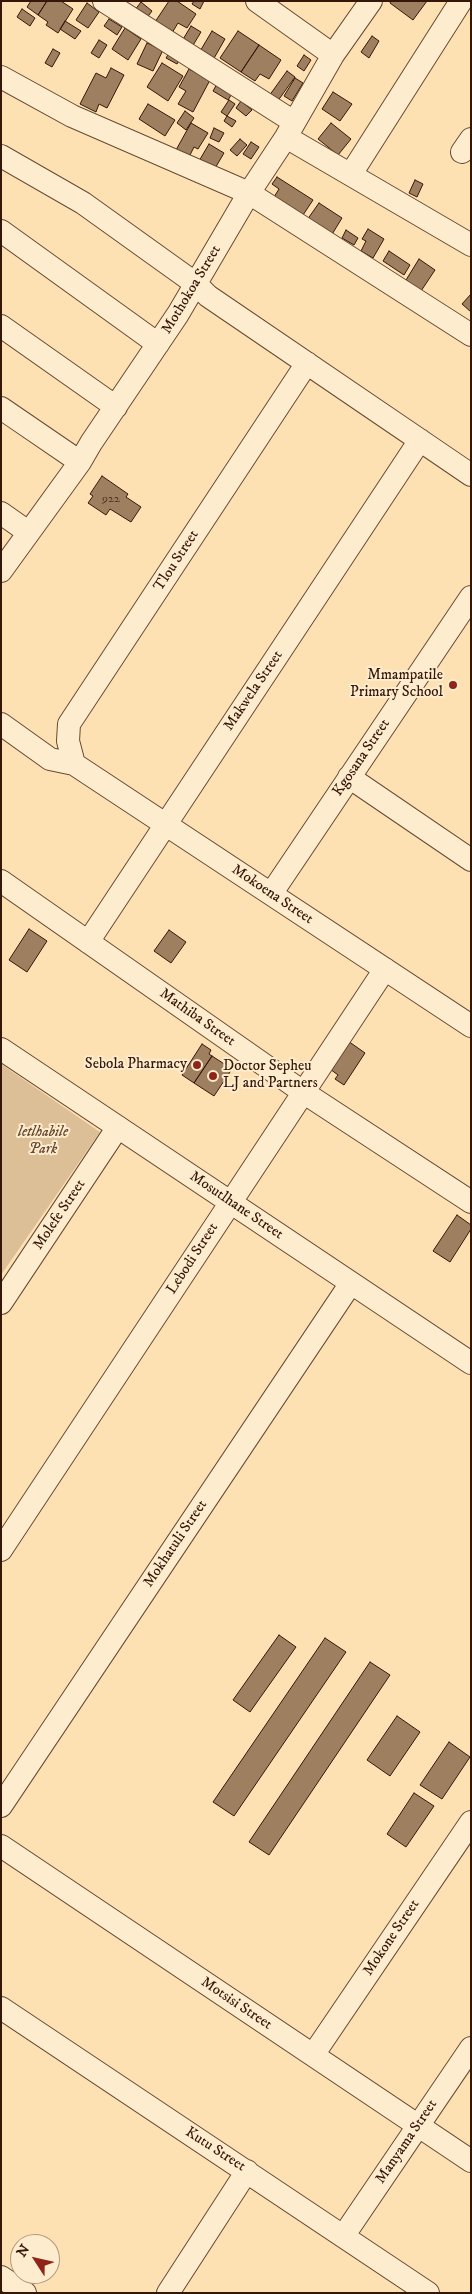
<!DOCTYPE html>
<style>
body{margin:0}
#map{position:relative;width:472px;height:2294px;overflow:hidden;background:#fee1b3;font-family:"IM FELL DW Pica",serif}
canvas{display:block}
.frame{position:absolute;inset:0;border:2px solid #351709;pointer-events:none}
.north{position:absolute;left:10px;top:2234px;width:50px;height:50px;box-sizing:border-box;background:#feecce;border:1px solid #ae977f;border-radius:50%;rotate:305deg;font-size:14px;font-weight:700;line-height:20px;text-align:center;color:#351709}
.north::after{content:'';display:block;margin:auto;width:18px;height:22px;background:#8f2418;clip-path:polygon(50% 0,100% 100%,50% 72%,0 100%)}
</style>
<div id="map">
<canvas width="472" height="2294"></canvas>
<div class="frame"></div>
<div class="north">N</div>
</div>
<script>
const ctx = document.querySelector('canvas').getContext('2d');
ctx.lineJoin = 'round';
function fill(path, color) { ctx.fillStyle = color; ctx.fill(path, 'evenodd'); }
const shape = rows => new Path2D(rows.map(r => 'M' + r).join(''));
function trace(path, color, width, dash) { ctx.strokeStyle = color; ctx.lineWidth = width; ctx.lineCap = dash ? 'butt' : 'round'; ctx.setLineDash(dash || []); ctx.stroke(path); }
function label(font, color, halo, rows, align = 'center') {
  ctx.font = font + ' "IM FELL DW Pica",serif'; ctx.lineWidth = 4; ctx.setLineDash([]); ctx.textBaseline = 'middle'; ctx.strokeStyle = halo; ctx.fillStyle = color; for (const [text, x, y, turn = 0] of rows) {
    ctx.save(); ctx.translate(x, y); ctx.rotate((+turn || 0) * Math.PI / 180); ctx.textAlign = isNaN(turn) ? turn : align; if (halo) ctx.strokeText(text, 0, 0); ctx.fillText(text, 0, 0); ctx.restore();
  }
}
fill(shape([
 [1,1064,100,1132,1,1275]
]), '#dcbf96');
const building = shape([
 [31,1,47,1,38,15,27,7,31,1],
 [47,1,61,1,73,9,58,33,46,25,48,22,38,15,47,1],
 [169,1,177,1,196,14,187,28,178,23,172,33,155,22,169,1],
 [194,1,204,1,200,9,192,4,194,1],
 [391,1,427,1,413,20,390,3,391,1],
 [141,2,152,11,146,19,135,10,141,2],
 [87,3,99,12,88,28,76,20,87,3],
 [22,9,35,18,30,26,17,17,22,9],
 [109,19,122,27,117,35,104,26,109,19],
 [65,21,81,31,75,39,60,29,65,21],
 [191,26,201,32,192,47,182,41,191,26],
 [125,28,141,39,128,60,112,49,125,28],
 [212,31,225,39,213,60,199,53,212,31],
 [238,31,259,45,241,72,220,58,238,31],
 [372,36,379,41,369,58,361,52,372,36],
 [99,40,107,45,99,58,91,53,99,40],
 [147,43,163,50,153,71,137,64,147,43],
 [259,45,281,60,269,79,260,74,255,81,241,72,259,45],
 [53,49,60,53,52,67,45,63,53,49],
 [171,50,181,57,177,64,166,58,171,50],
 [304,55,311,60,304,71,297,66,304,55],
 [162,63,183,76,168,101,147,87,162,63],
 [111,68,124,75,107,108,99,104,96,112,80,104,96,73,106,78,111,68],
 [189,69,210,80,193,112,178,104,186,91,179,87,189,69],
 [287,71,295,77,277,102,269,96,287,71],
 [295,78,303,83,292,101,284,96,295,78],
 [218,82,233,92,228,100,213,91,218,82],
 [333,92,352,104,340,121,322,109,333,92],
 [229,100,235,104,227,116,221,112,229,100],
 [241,101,252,110,246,116,236,108,241,101],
 [148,104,175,120,165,136,139,119,148,104],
 [185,111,194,118,186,130,177,123,185,111],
 [227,116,236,121,232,127,224,121,227,116],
 [191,123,208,133,198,149,194,147,189,157,176,150,191,123],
 [331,123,351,139,338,155,318,139,331,123],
 [214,128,224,133,219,142,210,138,214,128],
 [240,139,247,145,237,156,230,150,240,139],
 [251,142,259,147,251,159,243,154,251,142],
 [209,144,224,153,214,170,199,161,209,144],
 [277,177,313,200,303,215,274,197,279,189,272,184,277,177],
 [415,180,423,184,417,197,409,193,415,180],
 [319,203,342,218,331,236,307,220,319,203],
 [368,229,384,239,373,258,361,251,366,241,362,239,368,229],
 [346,230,358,238,354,245,342,238,346,230],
 [389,251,410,265,404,275,383,261,389,251],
 [419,259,435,270,421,291,406,280,419,259],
 [471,294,471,312,462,304,471,294],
 [102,476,128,494,126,497,141,507,131,522,110,509,106,515,88,503,93,496,90,494,102,476],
 [29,929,47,941,27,972,9,960,29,929],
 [169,930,186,942,171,963,154,951,169,930],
 [348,1041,365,1053,344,1085,335,1079,338,1075,330,1069,348,1041],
 [202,1044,211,1050,209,1054,212,1056,194,1083,182,1075,202,1044],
 [212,1056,232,1069,214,1096,194,1083,212,1056],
 [457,1215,471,1225,471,1229,450,1262,433,1251,457,1215],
 [279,1635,296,1647,250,1712,233,1700,279,1635],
 [325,1638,346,1652,234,1816,213,1802,325,1638],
 [370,1662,390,1675,269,1855,249,1842,370,1662],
 [397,1716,420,1732,390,1776,367,1760,397,1716],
 [449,1742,470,1757,442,1799,420,1785,449,1742],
 [414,1793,434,1806,406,1847,387,1834,414,1793]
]);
fill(building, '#9e8061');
trace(building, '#351709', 1);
const minor = shape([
 [104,1,294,122],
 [257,1,333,55],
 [1,77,72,116,249,193,471,335],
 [286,137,471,245],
 [462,152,471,139],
 [1,156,83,203,196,284,208,296,471,475],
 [351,174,461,1],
 [1,231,158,344],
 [1,326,116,407],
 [1,408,80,462],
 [1,513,28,532],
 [1,571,80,462,91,443,178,314,249,193,286,137,333,55,371,1],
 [1,724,50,759,74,764,471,1026],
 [74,764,68,741,69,724,307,363],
 [349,777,471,860],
 [1,881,303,1092,471,1202],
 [271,894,471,597],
 [88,942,420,440],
 [1,1049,471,1363],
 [1,1303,118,1127],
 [1,1550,385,969],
 [1,1806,351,1283],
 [1,1846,471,2161],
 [1,2008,428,2293],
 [313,2055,471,1822],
 [344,2235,471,2048],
 [1,2277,25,2293],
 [168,2293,247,2171]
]);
trace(minor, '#674a34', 24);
trace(minor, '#feecce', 22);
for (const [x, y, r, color] of [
 [453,685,5,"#8f2418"],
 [197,1065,5,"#8f2418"],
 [213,1076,5,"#8f2418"]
]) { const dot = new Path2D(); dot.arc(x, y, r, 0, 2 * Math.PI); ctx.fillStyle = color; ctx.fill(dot); trace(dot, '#feecce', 2); }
label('12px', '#4f311f', null, [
 ["922",111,500]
]);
label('15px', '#351709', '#feecce', [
 ["Mothokoa Street",192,290,-59],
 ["Tlou Street",177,561,-57],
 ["Makwela Street",254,691,-56],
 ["Kgosana Street",362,758,-56],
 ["Mokoena Street",272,895,34],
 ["Mathiba Street",197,1018,35],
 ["Mosutlhane Street",236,1206,34],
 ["Molefe Street",60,1215,-56],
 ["Lebodi Street",193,1259,-57],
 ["Mokhatuli Street",176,1544,-56],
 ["Mokone Street",392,1938,-56],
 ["Motsisi Street",236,2004,34],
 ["Manyama Street",407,2142,-56],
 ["Kutu Street",215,2150,33]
]);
label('15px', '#351709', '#feecce', [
 ["Mmampatile",443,676],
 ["Primary School",443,693],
 ["Sebola Pharmacy",187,1065],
 ["Doctor Sepheu",223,1067,"left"],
 ["LJ and Partners",223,1084,"left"]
], 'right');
label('italic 15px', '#674933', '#feecce', [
 ["letlhabile",43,1133],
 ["Park",43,1150]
]);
</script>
